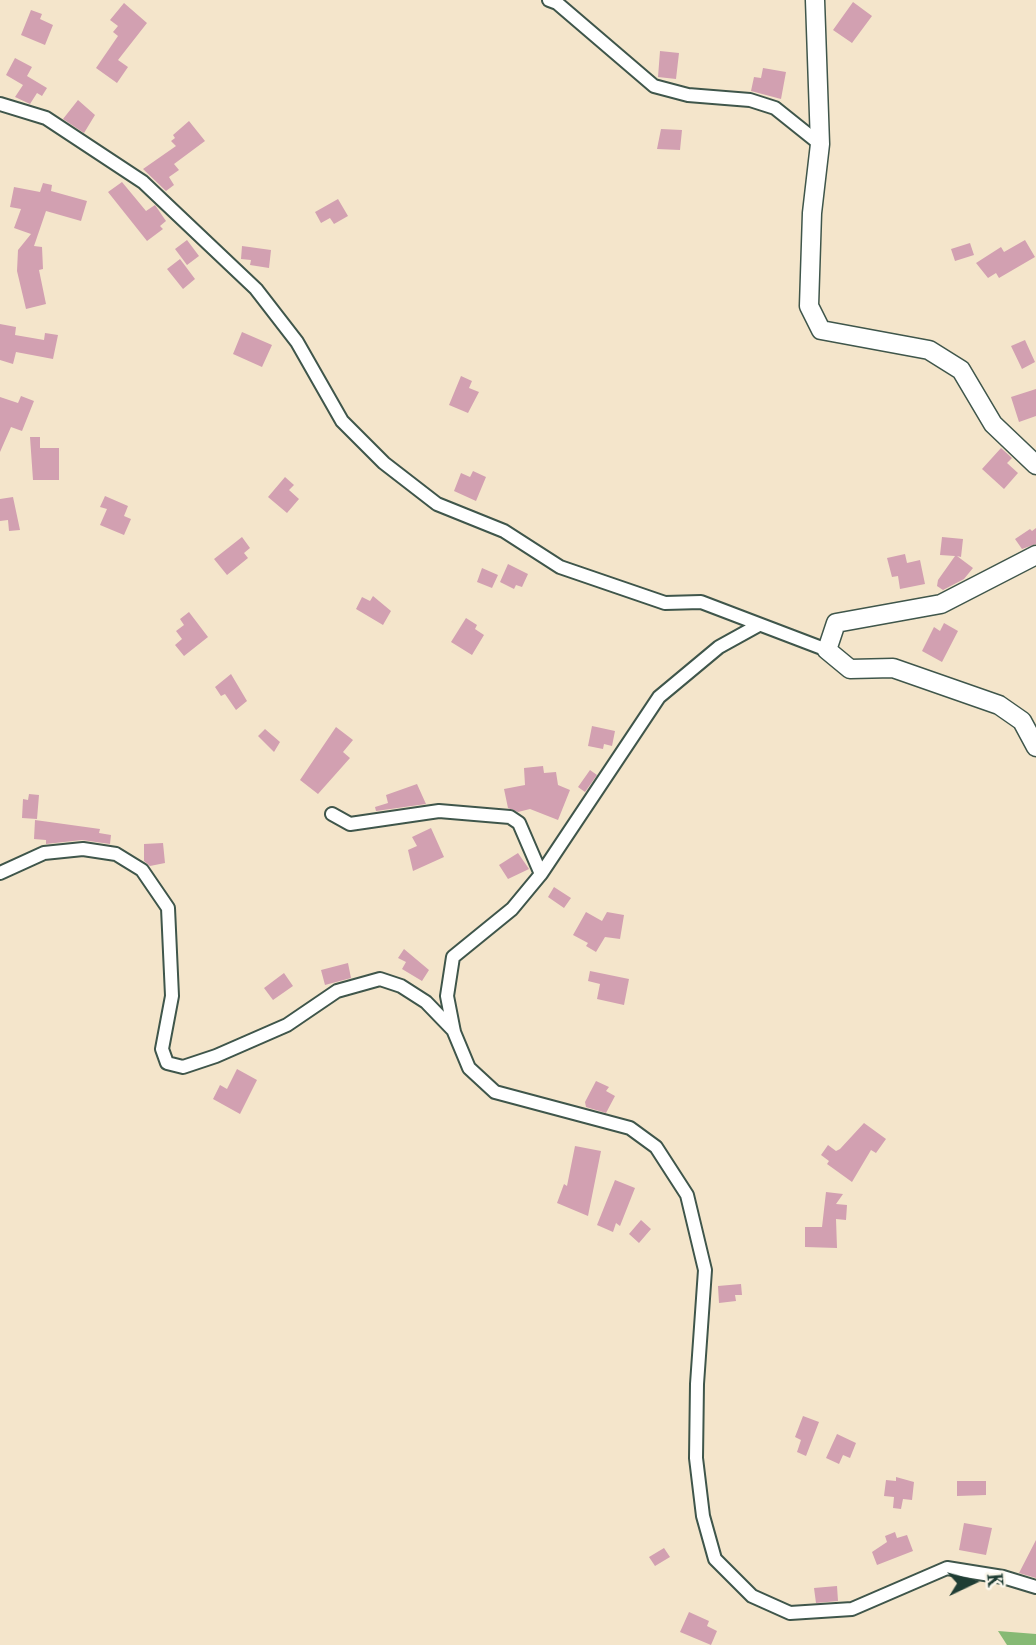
<!DOCTYPE html>
<style>
body{margin:0}
#map{position:relative;width:1036px;height:1645px;overflow:hidden;background:#f4e5cb;font-family:"IM FELL Double Pica",serif}
canvas{display:block}
.north{position:absolute;left:938px;top:1547px;width:70px;height:70px;-webkit-text-stroke:5px #fbf7ec;paint-order:stroke;rotate:85deg;font-size:19px;font-weight:700;line-height:28px;text-align:center;color:#1f3d34}
.north::after{content:'';display:block;margin:auto;width:24px;height:32px;background:#1f3d34;clip-path:polygon(50% 0,100% 100%,50% 72%,0 100%)}
</style>
<div id="map">
<canvas width="1036" height="1645"></canvas>
<div class="north">K</div>
</div>
<script>
const ctx = document.querySelector('canvas').getContext('2d');
ctx.lineJoin = 'round';
function fill(path, color) { ctx.fillStyle = color; ctx.fill(path, 'evenodd'); }
const shape = rows => new Path2D(rows.map(r => 'M' + r).join(''));
function trace(path, color, width, dash) { ctx.strokeStyle = color; ctx.lineWidth = width; ctx.lineCap = dash ? 'butt' : 'round'; ctx.setLineDash(dash || []); ctx.stroke(path); }
fill(shape([
 [998,1631,1036,1634,1036,1645,1007,1645]
]), '#86b974');
fill(shape([
 [853,2,872,16,852,43,833,30],
 [124,3,147,23,118,60,128,67,117,83,96,68,118,36,113,32,118,26,110,20],
 [31,10,42,14,40,19,53,25,45,45,21,35],
 [660,51,679,53,676,79,658,77],
 [15,58,32,67,27,76,47,88,42,96,37,93,30,104,15,97,23,85,6,75],
 [763,68,786,72,781,99,751,91,754,77,761,78],
 [78,100,95,115,84,133,63,119],
 [189,121,205,141,174,164,179,170,169,177,174,185,166,191,143,169,176,146,171,141,175,138,173,135],
 [661,129,682,130,680,150,657,149],
 [122,182,146,211,155,205,166,221,160,226,163,229,147,241,108,192],
 [43,183,52,185,51,191,87,201,81,221,46,211,34,246,42,247,43,269,39,270,46,304,26,309,17,271,18,250,31,234,14,228,21,209,10,207,14,187,40,192],
 [338,199,348,216,334,224,330,218,321,223,315,212],
 [187,240,199,256,187,265,175,249],
 [1025,240,1035,257,999,278,996,273,988,278,976,263,1001,247,1004,252],
 [970,243,974,255,955,261,951,249],
 [242,246,271,250,269,268,250,265,251,260,241,259],
 [180,259,195,279,183,289,167,269],
 [0,324,16,327,15,335,44,340,45,333,58,335,53,359,16,352,13,364,0,360],
 [242,332,272,345,262,367,233,354],
 [1025,340,1035,362,1022,369,1011,346],
 [461,376,472,381,469,388,479,392,468,413,449,405],
 [1036,389,1036,416,1019,422,1011,397],
 [21,396,34,401,22,431,11,427,0,452,0,397,18,403],
 [30,437,40,437,40,448,59,448,59,480,33,480],
 [1001,448,1012,458,1007,463,1018,473,1004,489,982,469],
 [473,471,486,477,476,501,454,491,461,473,470,477],
 [285,477,294,485,289,490,299,499,287,513,268,497],
 [105,496,128,506,124,516,131,519,124,535,100,525,107,509,100,507],
 [13,497,20,530,9,531,8,520,0,521,0,499],
 [1036,528,1036,544,1022,549,1015,539,1030,529,1032,531],
 [242,537,250,548,244,553,248,558,227,575,214,559],
 [942,537,963,539,961,557,957,556,973,568,964,579,943,590,937,586,938,580,955,556,940,555],
 [905,554,907,563,920,560,925,584,900,589,898,576,892,577,887,558],
 [508,564,528,574,522,587,516,585,514,589,500,582],
 [482,568,498,575,492,588,477,582],
 [373,596,391,611,383,625,356,609,362,597,370,601],
 [189,612,208,637,184,656,175,645,182,639,176,631,184,625,180,619],
 [466,618,477,625,475,629,484,635,472,655,451,642],
 [944,623,958,631,942,662,922,651,934,627,940,631],
 [231,674,247,701,236,710,225,694,221,696,215,687],
 [592,726,615,731,612,746,604,744,603,749,588,746],
 [336,727,353,740,343,752,350,758,318,794,300,780],
 [265,729,280,742,274,752,258,736],
 [543,766,544,773,556,772,558,785,570,790,558,820,530,809,518,812,508,808,504,789,525,785,524,768],
 [590,770,597,775,585,792,578,787],
 [417,784,426,804,376,811,375,807,388,803,386,795],
 [29,794,39,795,37,819,22,818,23,799,28,800],
 [35,820,100,829,99,833,111,835,110,844,82,840,46,844,46,840,34,839],
 [431,828,444,857,413,871,408,850,417,846,412,837],
 [163,843,165,863,150,866,144,861,144,844],
 [518,853,529,869,508,879,499,865],
 [554,887,571,898,564,908,548,897],
 [586,912,602,921,607,912,624,915,620,939,605,937,596,952,586,946,588,943,573,935],
 [404,949,429,970,422,981,402,969,406,962,398,958],
 [348,963,351,978,325,985,321,970],
 [590,971,629,979,624,1005,597,999,600,984,588,981],
 [284,973,293,986,273,1000,264,988],
 [237,1069,257,1080,240,1114,213,1099,220,1085,227,1089],
 [596,1081,609,1087,606,1091,615,1096,606,1113,586,1107,585,1102],
 [864,1123,886,1139,876,1153,871,1150,852,1182,827,1164,829,1161,821,1155,828,1145,836,1151,840,1149],
 [575,1146,601,1151,588,1216,557,1203,564,1184,567,1186],
 [615,1180,635,1188,620,1226,616,1223,613,1232,597,1225],
 [826,1192,843,1194,836,1204,847,1205,846,1220,836,1219,837,1248,805,1247,805,1227,822,1227],
 [641,1220,651,1229,639,1243,629,1234],
 [741,1284,742,1295,735,1295,736,1301,719,1303,718,1286],
 [803,1416,819,1422,806,1456,797,1452,801,1440,795,1437],
 [837,1434,856,1443,850,1458,843,1455,839,1464,826,1458],
 [896,1477,914,1482,912,1500,903,1499,901,1509,893,1508,894,1497,884,1496,886,1480,896,1481],
 [957,1481,986,1481,986,1495,957,1496],
 [964,1523,992,1528,986,1555,959,1550],
 [895,1532,897,1538,907,1535,913,1551,877,1565,872,1552,887,1542,885,1536],
 [1036,1540,1036,1578,1019,1573],
 [664,1548,670,1557,655,1566,649,1557],
 [837,1586,838,1601,816,1603,814,1588],
 [689,1612,709,1621,707,1626,717,1631,711,1645,680,1632]
]), '#d2a0b1');
const street = shape([
 [549,0,557,3,654,86,688,95,750,100,775,108,820,144],
 [0,104,46,118,143,182,256,289,297,342,342,421,384,463,437,504,504,531,560,567,665,603,701,602,827,650],
 [757,626,719,647,659,697,541,874,512,909,453,957,447,996,454,1032,469,1068,495,1092,630,1128,656,1147,687,1195,705,1270,697,1384,696,1458,703,1516,715,1559,752,1596,790,1613,852,1609,947,1568,1003,1577,1036,1587],
 [332,814,350,824,439,811,510,817,519,823,541,874],
 [0,873,44,853,83,849,116,854,142,870,168,908,172,996,162,1049,167,1063,183,1067,216,1056,287,1025,337,991,380,979,401,986,426,1002,454,1031]
]);
const secondary = shape([
 [815,0,820,144,812,213,809,306,821,330,929,350,961,370,993,424,1036,465],
 [1036,555,941,604,836,623,827,650,850,669,893,668,999,705,1022,721,1036,747]
]);
trace(street, '#3f564b', 16);
trace(secondary, '#3f564b', 21);
trace(street, '#fff', 12);
trace(secondary, '#fff', 18);
</script>
